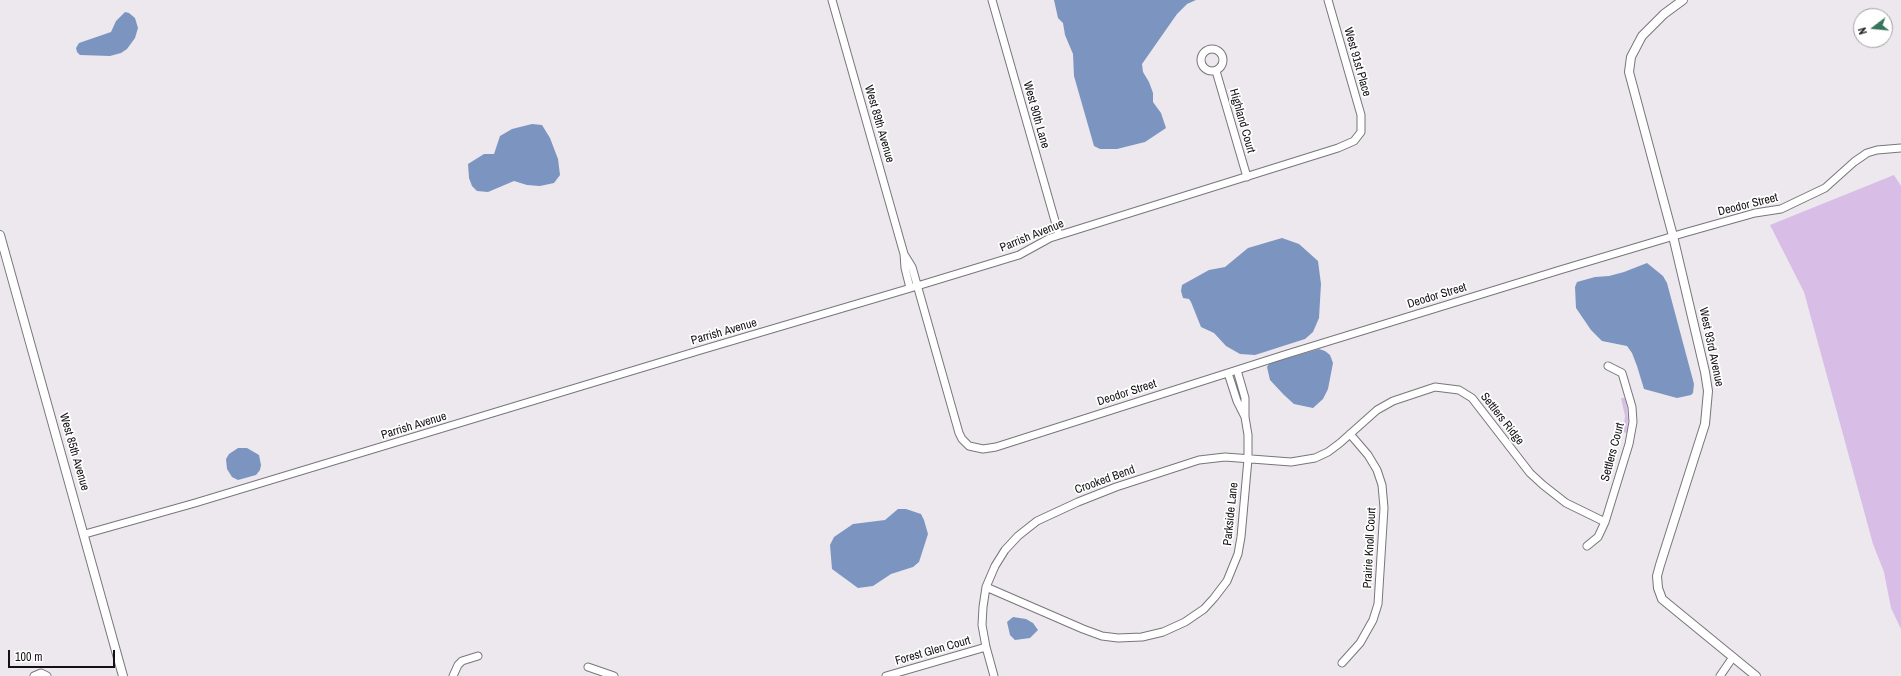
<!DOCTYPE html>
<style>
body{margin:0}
#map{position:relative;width:1901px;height:676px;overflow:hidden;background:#ece8ee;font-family:"Archivo Narrow",sans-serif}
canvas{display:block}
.north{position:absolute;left:1853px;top:8px;width:40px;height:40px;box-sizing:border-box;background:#fff;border:1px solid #a1a0a1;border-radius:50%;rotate:254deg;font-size:11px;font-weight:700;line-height:16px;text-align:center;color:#131113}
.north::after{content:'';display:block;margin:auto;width:14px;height:18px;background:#39745d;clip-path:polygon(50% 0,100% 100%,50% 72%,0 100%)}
.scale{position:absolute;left:8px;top:650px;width:107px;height:18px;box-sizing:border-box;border:2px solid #131113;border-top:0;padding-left:5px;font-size:12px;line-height:14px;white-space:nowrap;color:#131113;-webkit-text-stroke:3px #fff;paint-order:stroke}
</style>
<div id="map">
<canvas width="1901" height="676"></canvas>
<div class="north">N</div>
<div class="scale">100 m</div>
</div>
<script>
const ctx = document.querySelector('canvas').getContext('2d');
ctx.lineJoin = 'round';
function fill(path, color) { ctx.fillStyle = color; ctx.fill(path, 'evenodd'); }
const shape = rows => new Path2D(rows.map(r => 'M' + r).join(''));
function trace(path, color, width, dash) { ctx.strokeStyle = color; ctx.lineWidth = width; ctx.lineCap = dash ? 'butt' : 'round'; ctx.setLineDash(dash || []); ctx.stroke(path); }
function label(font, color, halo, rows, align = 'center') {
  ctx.font = font + ' "Archivo Narrow",sans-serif'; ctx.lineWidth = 3.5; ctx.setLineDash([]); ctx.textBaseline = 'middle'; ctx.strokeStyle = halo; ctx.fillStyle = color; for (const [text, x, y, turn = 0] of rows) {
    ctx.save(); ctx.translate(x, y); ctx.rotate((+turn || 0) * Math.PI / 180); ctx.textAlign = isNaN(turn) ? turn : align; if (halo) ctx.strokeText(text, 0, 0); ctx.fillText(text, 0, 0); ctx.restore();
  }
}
fill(shape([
 [1894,175,1901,186,1901,629,1891,608,1884,572,1873,544,1804,292,1770,225],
 [1621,398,1625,398,1627,408,1628,419,1627,433,1623,432,1625,416]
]), '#d8bde6');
fill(shape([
 [1054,0,1196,0,1187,4,1177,14,1142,64,1143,72,1149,82,1153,93,1153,102,1161,113,1166,128,1145,142,1117,149,1100,149,1094,146,1074,76,1073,54,1065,35,1063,23,1058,18],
 [125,12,129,13,135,18,138,28,135,38,127,49,121,53,110,56,80,55,77,52,76,48,79,43,111,32,116,21],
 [532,124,542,125,550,138,558,159,560,175,554,183,540,186,527,185,514,181,488,192,477,191,472,186,469,178,468,164,484,154,494,154,500,136,512,129],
 [1282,238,1299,244,1318,261,1321,284,1319,318,1313,332,1305,339,1255,355,1240,354,1226,346,1214,333,1201,327,1191,302,1189,299,1183,298,1181,291,1182,285,1209,270,1225,267,1248,248],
 [1647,263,1663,276,1667,283,1694,384,1693,393,1691,395,1677,398,1644,389,1637,366,1632,353,1627,346,1602,341,1591,330,1576,308,1575,287,1577,282,1595,277,1609,276,1624,272],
 [1319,349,1325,351,1330,355,1333,363,1328,389,1323,399,1313,408,1294,404,1284,395,1270,380,1267,367,1269,364,1277,361],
 [238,448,247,448,259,455,261,465,260,470,256,475,238,480,232,477,227,469,226,459,229,454],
 [898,509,906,509,921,514,924,520,928,534,919,562,913,567,891,574,873,586,858,588,832,569,830,545,834,537,853,524,885,520],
 [1013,617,1026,619,1033,623,1038,630,1030,638,1015,640,1010,635,1007,622]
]), '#7b95c0');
const minor = shape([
 [832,0,904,254],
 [992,0,1059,235],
 '1201 60a11 11 0 1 1 22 0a11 11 0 1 1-22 0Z',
 [1216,71,1247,177],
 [910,288,905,268,904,254,912,267,959,433,962,439,969,446,983,449,996,447,1284,355,1560,270,1684,233,1755,213,1781,209,1825,188,1854,162,1867,153,1877,150,1901,148],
 [1228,373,1237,401,1245,417],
 [85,534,195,503,701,350,904,290,1019,255,1050,238,1338,148,1354,141,1361,132,1361,115,1328,0],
 [1587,546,1598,537,1605,522,1629,444,1633,422,1632,407,1622,373,1608,366],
 [986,587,1083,629,1102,636,1118,638,1142,637,1163,632,1185,622,1204,609,1214,598,1227,581,1238,554,1241,537,1248,459,1248,435,1245,417,1245,398,1237,370],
 [1342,663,1360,643,1373,620,1378,604,1384,508,1382,485,1377,470,1368,455,1350,434],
 [588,667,614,676],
 [34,676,41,673,47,676],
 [453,676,458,665,462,661,478,656],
 [886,676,986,647],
 [994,676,986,647,982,625,983,607,986,587,995,566,1005,550,1018,536,1037,521,1078,502,1116,487,1199,460,1225,457,1291,462,1315,458,1328,452,1340,443,1377,410,1393,401,1435,387,1459,390,1472,398,1530,473,1543,485,1566,503,1605,522],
 [1720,676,1733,657]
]);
const tertiary = shape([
 [1683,0,1664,14,1642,36,1631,57,1629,72,1673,236,1705,372,1708,391,1705,424,1660,565,1657,576,1658,588,1662,599,1668,604,1756,676],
 [0,235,123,676]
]);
trace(minor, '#79757b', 9);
trace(tertiary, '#79757b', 10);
trace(minor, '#fff', 7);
trace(tertiary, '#fff', 8);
label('12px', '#131113', '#fff', [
 ["West 91st Place",1357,62,74],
 ["West 90th Lane",1036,115,74],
 ["Highland Court",1242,121,74],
 ["West 89th Avenue",879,124,74],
 ["Deodor Street",1748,205,-14],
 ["Parrish Avenue",1032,236,-22],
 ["Deodor Street",1437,296,-17],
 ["Parrish Avenue",724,332,-16],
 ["West 93rd Avenue",1711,347,78],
 ["Deodor Street",1127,393,-18],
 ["Settlers Ridge",1502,419,52],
 ["Parrish Avenue",414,426,-17],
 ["West 85th Avenue",74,452,74],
 ["Settlers Court",1613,452,-75],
 ["Crooked Bend",1105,480,-20],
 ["Parkside Lane",1231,514,-84],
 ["Prairie Knoll Court",1370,548,-87],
 ["Forest Glen Court",933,651,-16]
]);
</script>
